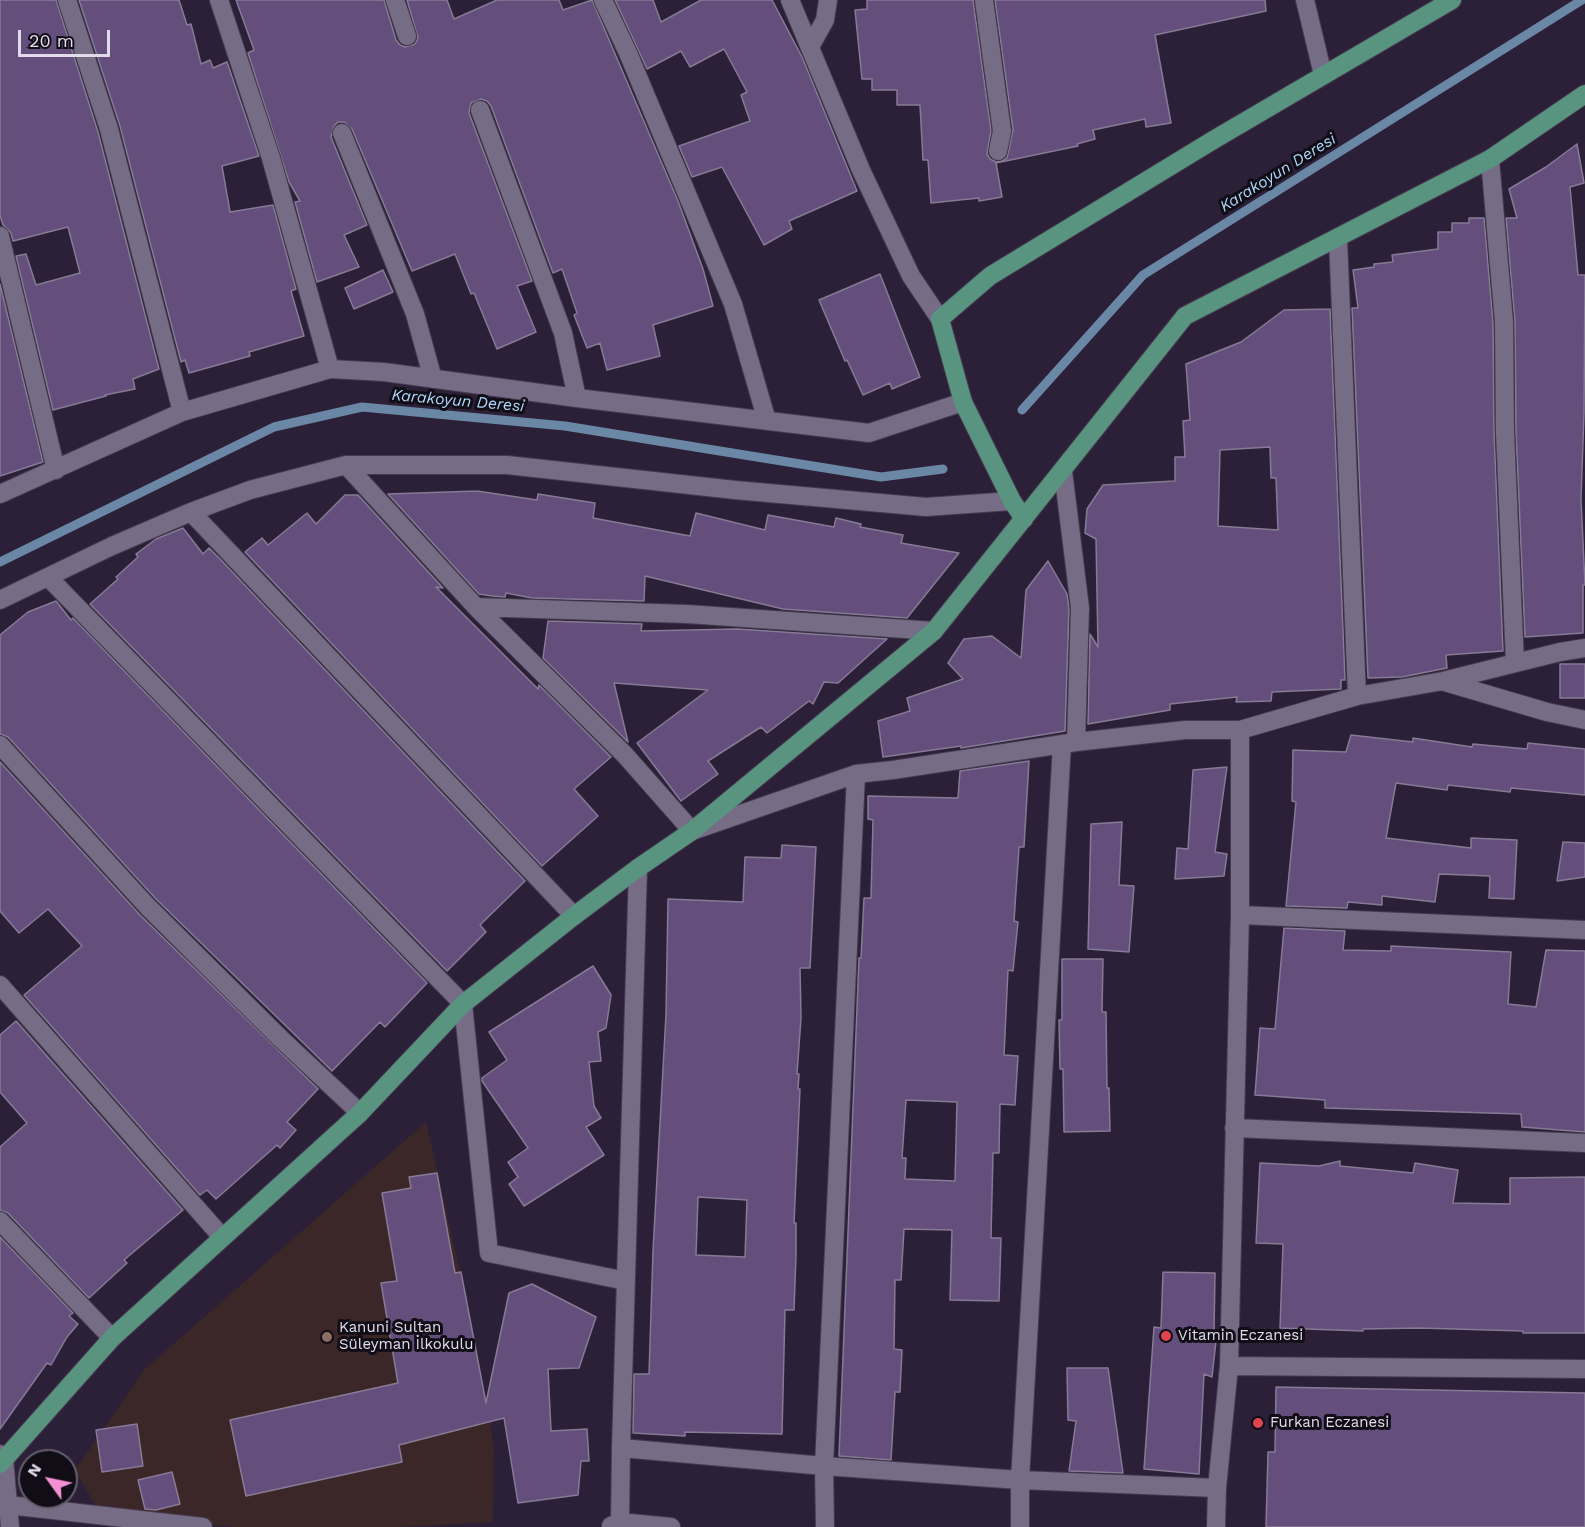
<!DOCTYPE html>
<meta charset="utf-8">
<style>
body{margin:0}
#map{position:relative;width:1585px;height:1527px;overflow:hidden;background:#2b2037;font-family:"Work Sans",sans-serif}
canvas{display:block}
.north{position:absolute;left:18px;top:1449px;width:60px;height:60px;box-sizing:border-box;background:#110d16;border:2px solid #655f6b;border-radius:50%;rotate:303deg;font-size:16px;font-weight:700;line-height:24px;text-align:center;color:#e2dbea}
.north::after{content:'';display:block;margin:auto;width:21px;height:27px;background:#f491d3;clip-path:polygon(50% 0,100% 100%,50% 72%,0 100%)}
.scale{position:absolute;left:18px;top:30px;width:92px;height:27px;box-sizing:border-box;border:3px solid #e2dbea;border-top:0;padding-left:8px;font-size:18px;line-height:21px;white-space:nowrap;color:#e2dbea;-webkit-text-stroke:4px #110d16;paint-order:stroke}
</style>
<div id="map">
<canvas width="1585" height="1527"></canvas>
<div class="north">N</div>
<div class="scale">20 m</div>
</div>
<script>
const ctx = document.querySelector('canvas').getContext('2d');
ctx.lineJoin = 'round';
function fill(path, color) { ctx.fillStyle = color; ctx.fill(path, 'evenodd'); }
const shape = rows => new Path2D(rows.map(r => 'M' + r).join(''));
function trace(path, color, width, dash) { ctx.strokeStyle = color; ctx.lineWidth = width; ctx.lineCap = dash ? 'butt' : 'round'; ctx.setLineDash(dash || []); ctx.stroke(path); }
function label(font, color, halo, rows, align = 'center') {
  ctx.font = font + ' "Work Sans",sans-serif'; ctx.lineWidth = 6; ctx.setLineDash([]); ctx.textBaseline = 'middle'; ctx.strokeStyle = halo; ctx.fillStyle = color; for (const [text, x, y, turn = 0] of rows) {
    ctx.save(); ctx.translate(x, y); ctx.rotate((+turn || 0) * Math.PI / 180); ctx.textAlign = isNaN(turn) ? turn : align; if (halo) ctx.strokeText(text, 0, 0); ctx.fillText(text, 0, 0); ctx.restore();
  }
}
fill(shape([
 [426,1122,468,1306,494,1446,493,1522,399,1527,233,1527,98,1510,75,1470,145,1369]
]), '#3b2728');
trace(shape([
 [1022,410,1143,275,1582,0],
 [0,562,274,427,362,407,565,426,881,477,943,469]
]), '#6a88a5', 9);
const building = shape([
 [0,0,56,0,98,132,159,369,133,379,135,389,105,395,106,396,53,410,16,256,26,254,36,285,80,273,68,227,13,241,11,233,3,225,0,216,0,0],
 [79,0,179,0,187,25,191,24,201,64,210,60,213,68,227,62,259,156,222,166,230,212,273,205,296,289,291,291,304,336,249,352,250,356,189,373,185,360,181,362,120,126,79,0],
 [236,0,384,0,396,40,400,45,405,47,415,44,418,38,407,0,447,0,454,19,497,0,559,0,563,10,592,0,678,201,703,269,713,306,653,325,660,356,607,370,600,343,587,348,574,315,577,313,562,269,553,273,491,106,487,101,481,99,471,103,469,113,532,281,517,286,536,332,497,349,474,293,471,294,455,254,412,271,352,129,344,122,338,122,334,126,331,137,367,225,344,235,359,267,317,282,295,202,300,201,289,182,248,53,254,50,236,0],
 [615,0,653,0,661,22,701,0,772,0,802,57,857,191,789,221,792,229,764,245,722,167,692,177,679,146,750,121,741,95,747,92,724,49,690,67,681,51,647,69,615,0],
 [867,0,973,0,991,131,987,154,990,159,996,162,1002,161,1007,158,1013,130,995,0,1265,0,1266,11,1155,35,1171,123,1146,127,1145,119,1093,130,1095,139,1077,144,1078,146,996,163,1002,197,979,201,979,198,931,203,928,160,923,160,920,105,897,105,897,90,872,90,872,79,862,79,855,10,867,9,867,0],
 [1577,144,1584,183,1570,187,1578,275,1585,275,1584,413,1581,499,1585,585,1583,585,1583,633,1525,637,1516,432,1515,322,1506,218,1517,218,1509,189,1546,167,1577,144],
 [1469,218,1484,218,1493,323,1494,432,1503,651,1446,655,1447,668,1402,677,1368,678,1352,308,1358,308,1353,270,1374,267,1374,264,1393,262,1392,255,1438,249,1438,232,1452,232,1452,223,1469,223,1469,218],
 [383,270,393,292,354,309,345,288,383,270],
 [880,274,920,377,892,389,890,383,863,395,847,360,845,361,819,300,880,274],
 [0,284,43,462,0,476,0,284],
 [1330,309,1345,680,1341,680,1341,689,1272,692,1271,701,1236,702,1237,697,1170,704,1170,710,1088,724,1090,634,1098,647,1096,539,1085,533,1087,509,1103,485,1175,481,1175,457,1185,457,1183,421,1190,420,1186,364,1241,342,1284,310,1330,309],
 [1270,447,1271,478,1276,478,1278,530,1218,526,1220,450,1270,447],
 [477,491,537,500,538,494,595,503,593,518,690,536,696,513,765,530,768,515,834,527,836,518,861,524,860,527,903,535,901,543,959,553,907,618,783,609,645,576,644,601,532,598,506,593,505,597,492,596,479,594,388,494,477,491],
 [345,495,358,495,443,588,436,587,538,689,539,685,611,757,574,789,598,816,542,866,245,552,262,538,268,545,307,513,316,524,345,495],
 [183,528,203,554,209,548,221,560,525,881,480,925,486,932,447,971,90,604,118,579,116,577,138,557,136,554,156,539,183,528],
 [1048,561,1067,594,1069,609,1065,731,961,748,961,746,883,757,878,721,910,711,907,698,963,679,948,663,964,639,992,636,1021,658,1026,590,1048,561],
 [56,601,71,620,73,618,427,983,385,1027,380,1022,332,1071,156,899,8,737,0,734,0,635,28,612,56,601],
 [548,621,642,624,641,631,738,629,887,639,838,683,824,682,813,704,809,701,767,733,761,727,708,761,718,774,681,801,637,743,708,690,614,683,628,742,543,658,548,621],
 [1560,664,1585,664,1585,698,1560,698,1560,664],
 [1351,735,1413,742,1413,738,1472,747,1473,744,1527,749,1528,743,1585,749,1585,795,1511,788,1510,792,1448,785,1447,790,1396,783,1386,838,1471,848,1471,838,1517,840,1514,899,1489,898,1490,876,1439,874,1435,902,1382,896,1382,905,1348,902,1347,908,1286,906,1296,802,1292,801,1293,750,1346,752,1351,735],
 [1029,761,1024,847,1019,847,1014,921,1018,922,1013,971,1008,970,1004,1055,1018,1056,1015,1105,1000,1104,999,1153,993,1153,991,1238,1001,1238,999,1301,950,1300,952,1230,904,1229,901,1280,895,1280,894,1349,902,1350,900,1392,895,1392,891,1460,839,1456,859,958,861,958,864,898,871,898,873,820,868,819,868,796,958,798,960,771,1029,761],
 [906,1100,957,1102,955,1181,905,1179,906,1158,902,1158,906,1100],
 [0,762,140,915,318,1089,287,1122,296,1130,280,1148,277,1145,216,1199,207,1190,200,1195,24,995,82,946,48,909,19,933,0,911,0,762],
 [1227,767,1215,852,1227,854,1224,876,1175,879,1177,848,1188,849,1193,770,1227,767],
 [1122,822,1119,885,1134,886,1129,952,1088,949,1091,824,1122,822],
 [1563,842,1585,843,1585,877,1557,881,1563,842],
 [782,845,816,847,810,968,800,968,801,1018,797,1074,799,1074,798,1089,800,1089,794,1223,796,1223,796,1255,794,1310,785,1310,782,1434,685,1432,685,1436,633,1433,634,1374,649,1374,653,1251,666,1014,668,899,743,902,745,857,781,858,782,845],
 [698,1197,747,1200,745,1257,696,1255,698,1197],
 [1284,928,1345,931,1343,950,1391,951,1391,946,1511,952,1508,1004,1536,1007,1546,950,1585,951,1585,1132,1522,1127,1521,1114,1325,1108,1325,1100,1255,1095,1260,1028,1275,1029,1284,928],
 [1062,959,1103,959,1102,1012,1106,1012,1107,1088,1109,1088,1110,1131,1064,1132,1063,1069,1060,1069,1059,1020,1062,1020,1062,959],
 [593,966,611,995,606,1028,598,1032,601,1061,589,1062,594,1106,601,1118,586,1127,604,1155,524,1206,509,1184,518,1177,508,1162,528,1148,482,1081,482,1078,507,1060,489,1032,593,966],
 [16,1021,183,1210,124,1260,127,1263,89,1298,8,1213,0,1210,0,1147,27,1123,0,1092,0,1035,16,1021],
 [1340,1161,1340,1166,1413,1173,1415,1163,1458,1170,1453,1203,1510,1204,1510,1178,1585,1177,1585,1333,1523,1333,1523,1331,1420,1328,1363,1329,1363,1331,1280,1328,1283,1244,1256,1243,1260,1163,1319,1166,1340,1161],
 [437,1173,455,1273,461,1272,486,1403,509,1293,532,1284,596,1317,579,1368,548,1369,551,1431,587,1429,589,1461,581,1461,578,1495,518,1503,504,1418,399,1445,402,1462,246,1496,230,1420,398,1383,381,1283,397,1281,382,1193,411,1188,409,1177,437,1173],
 [0,1237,73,1313,69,1316,78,1324,67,1337,51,1365,47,1363,0,1429,0,1237],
 [1163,1272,1215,1273,1214,1332,1217,1332,1212,1377,1204,1374,1199,1474,1144,1469,1154,1327,1161,1328,1163,1272],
 [1067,1368,1108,1368,1123,1473,1069,1471,1076,1421,1068,1420,1067,1368],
 [1276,1387,1585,1393,1585,1527,1266,1527,1268,1452,1275,1452,1276,1387],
 [137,1424,143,1466,102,1472,96,1430,137,1424],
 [172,1472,180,1504,156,1510,145,1509,138,1480,172,1472]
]);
fill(building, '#644f7c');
trace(building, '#867a95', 1.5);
const minor = shape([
 [67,0,109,129,182,412],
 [219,0,271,158,330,369],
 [395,0,407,36],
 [603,0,628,53,733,304,767,421],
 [790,0,861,170,911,276,940,319],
 [984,0,1002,131,998,151],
 [1305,0,1323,75],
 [810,47,825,20,828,0],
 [480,110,563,333,577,398],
 [342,133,415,314,433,379],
 [1490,159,1504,322,1505,432,1515,663],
 [0,236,56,470],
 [1338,239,1357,696],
 [346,465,476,607,625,755,692,831,856,774,893,770,1076,742,1185,730,1240,730,1357,696,1443,681,1560,652,1585,648],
 [1063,471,1080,608,1076,742],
 [0,494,182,412,330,369,384,372,577,398,869,433,963,402],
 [191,512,574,916],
 [48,577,463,1004,489,1253,626,1281],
 [0,600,112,546,191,512,250,490,346,465,507,465,735,490,926,507,1012,501],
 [476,607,687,614,934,631],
 [1445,682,1547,712,1585,720],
 [0,745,148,907,280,1038,360,1113],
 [1240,915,1585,930],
 [0,985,222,1237],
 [1234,1128,1585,1143],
 [0,1221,112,1338],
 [1229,1366,1585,1369],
 [621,1448,824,1466,1020,1480,1217,1488],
 [0,1454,4,1458,10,1527],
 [8,1505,203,1527],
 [620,1522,621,1448,638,868],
 [611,1526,620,1522,671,1527],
 [825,1527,824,1466,856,774],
 [1020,1527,1020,1480,1062,744],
 [1216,1527,1217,1488,1229,1366,1240,915,1240,730]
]);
const major = shape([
 [1024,519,1012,501,963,402,940,319,990,276,1215,139,1452,0],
 [0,1464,112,1338,360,1113,463,1004,574,916,638,868,692,831,934,631,1185,316,1490,159,1585,94]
]);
trace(minor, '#453b4e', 20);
trace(major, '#453b4e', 20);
trace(minor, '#776c86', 18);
trace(major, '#589480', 18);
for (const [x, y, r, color] of [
 [1166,1336,6,"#e0444e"],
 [327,1337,6,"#8d6e63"],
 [1258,1423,6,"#e0444e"]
]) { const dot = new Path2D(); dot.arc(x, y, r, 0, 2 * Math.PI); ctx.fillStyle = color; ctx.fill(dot); trace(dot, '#110d16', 2); }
label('15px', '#e2dbea', '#110d16', [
 ["Kanuni Sultan",339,1328],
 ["Süleyman İlkokulu",339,1345],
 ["Vitamin Eczanesi",1178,1336],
 ["Furkan Eczanesi",1270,1423]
], 'left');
label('italic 16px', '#aed7f8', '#110d16', [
 ["Karakoyun Deresi",1278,173,-32],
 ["Karakoyun Deresi",458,401,5]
]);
</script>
